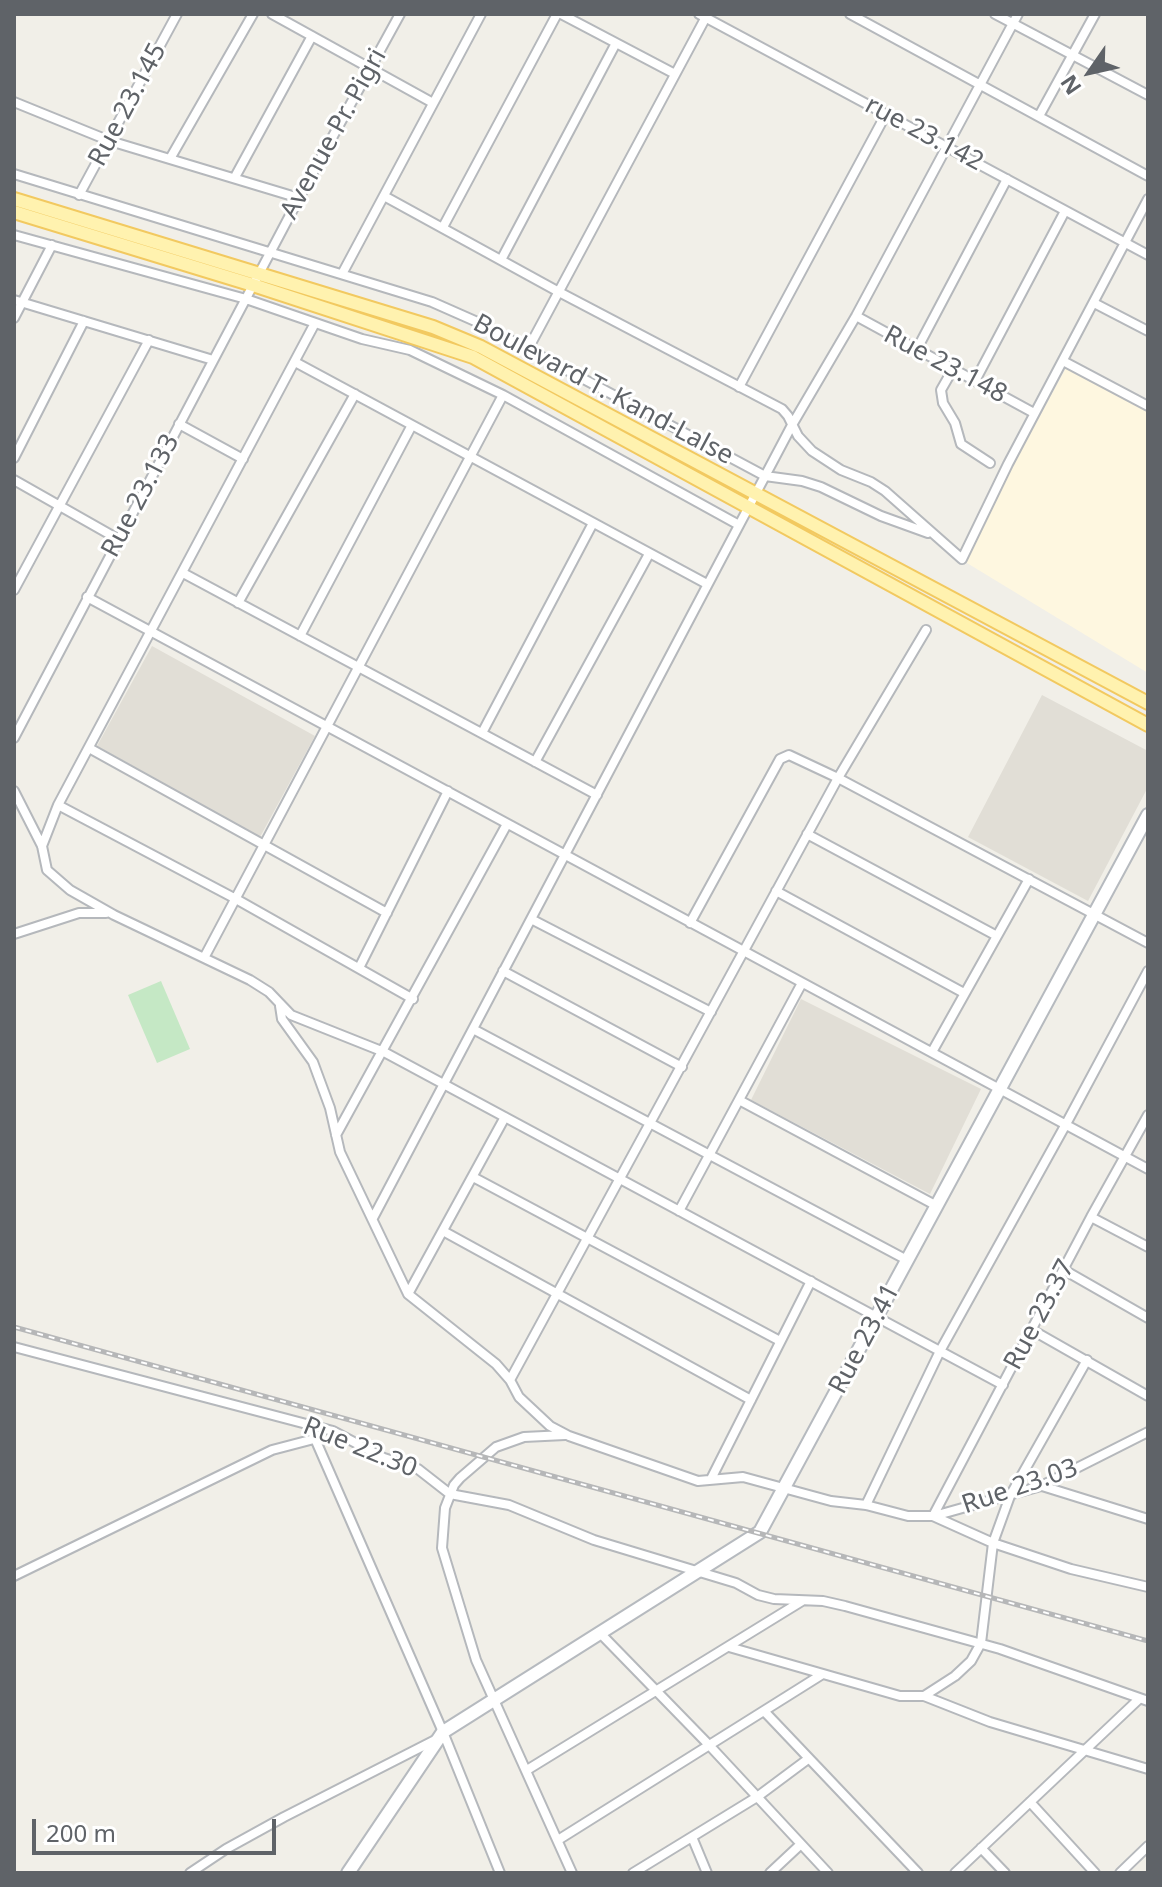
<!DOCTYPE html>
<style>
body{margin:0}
#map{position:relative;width:1162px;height:1887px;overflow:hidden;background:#f1efe8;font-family:"Noto Sans",sans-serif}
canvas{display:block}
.frame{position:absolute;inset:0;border:16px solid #5f6368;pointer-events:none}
.north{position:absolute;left:1050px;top:32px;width:80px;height:80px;-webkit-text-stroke:6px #fff;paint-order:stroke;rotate:236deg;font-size:22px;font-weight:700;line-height:32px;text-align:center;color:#5f6368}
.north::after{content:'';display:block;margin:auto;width:28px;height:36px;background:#5f6368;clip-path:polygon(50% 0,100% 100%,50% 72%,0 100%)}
.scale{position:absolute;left:32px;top:1819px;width:244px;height:36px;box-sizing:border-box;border:4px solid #5f6368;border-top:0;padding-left:10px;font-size:24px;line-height:28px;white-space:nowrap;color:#5f6368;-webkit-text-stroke:6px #fff;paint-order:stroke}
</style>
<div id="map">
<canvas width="1162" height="1887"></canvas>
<div class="frame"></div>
<div class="north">N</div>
<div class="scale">200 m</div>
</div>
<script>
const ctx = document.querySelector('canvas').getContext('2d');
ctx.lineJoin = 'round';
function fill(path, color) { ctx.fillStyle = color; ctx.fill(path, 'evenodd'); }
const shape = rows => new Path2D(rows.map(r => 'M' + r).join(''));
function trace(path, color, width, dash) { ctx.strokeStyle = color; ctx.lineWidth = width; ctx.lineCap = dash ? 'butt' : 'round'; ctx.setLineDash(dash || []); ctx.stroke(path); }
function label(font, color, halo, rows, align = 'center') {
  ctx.font = font + ' "Noto Sans",sans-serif'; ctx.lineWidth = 6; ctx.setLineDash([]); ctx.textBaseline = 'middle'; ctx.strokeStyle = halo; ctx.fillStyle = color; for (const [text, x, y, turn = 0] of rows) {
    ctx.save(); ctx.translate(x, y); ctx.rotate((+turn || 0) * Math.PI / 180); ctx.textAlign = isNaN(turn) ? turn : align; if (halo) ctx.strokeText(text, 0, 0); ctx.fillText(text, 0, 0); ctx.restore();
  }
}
fill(shape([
 [1066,368,1148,411,1148,673,962,560]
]), '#fef7e0');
fill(shape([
 [152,646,315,736,260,837,97,746],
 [1042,695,1148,751,1148,787,1088,901,968,837],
 [801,999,981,1089,930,1194,751,1100]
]), '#e1ded6');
fill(shape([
 [161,981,190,1049,157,1063,128,995]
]), '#c5e8c5');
const street = shape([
 [272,14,433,103],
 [561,14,675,74],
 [699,14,1148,255],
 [850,14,1148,176],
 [995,14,1148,95],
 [14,102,110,141,299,198],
 [1039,116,1095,14],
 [171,157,253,14],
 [14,174,432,302,475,321,765,476,802,481,821,487,881,516,928,533],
 [235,177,312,36],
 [79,195,177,14],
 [384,196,559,292,782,409,788,416,798,436,812,451,841,470,871,482,885,491,962,559,1008,464,1148,199],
 [443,227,557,14],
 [14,235,246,299,362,339,410,350,503,395,739,525],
 [501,260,616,43],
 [342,274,481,14],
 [14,300,213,360],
 [1094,303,1148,331],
 [856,316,1034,413],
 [14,318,52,245],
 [528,349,707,15],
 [917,349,1007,179],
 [1063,361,1148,406],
 [295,362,707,584],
 [953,369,941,390,943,403,955,423,961,444,990,463],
 [975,381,1065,211],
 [739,387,886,114],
 [179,424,243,459],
 [14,458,84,321],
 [14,480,118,539],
 [183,573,597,795],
 [14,590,149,340],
 [87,597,1148,1169],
 [238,603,355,394],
 [300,636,412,425],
 [482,733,593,523],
 [14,738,299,198,400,14],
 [89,748,387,913],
 [535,762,649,554],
 [14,791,42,846,47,870,70,890,114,915,250,980,269,992,291,1015,384,1052,1003,1385],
 [58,805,236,899,413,999],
 [807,834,997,936],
 [42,846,58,805,315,323],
 [776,891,964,993],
 [531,919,711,1012],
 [690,923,780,759,789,755,838,778,1148,943],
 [14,934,79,913,106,913],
 [205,956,503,395],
 [359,968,448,791],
 [503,971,682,1067],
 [280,1006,282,1019,313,1062,330,1108,340,1152,408,1294,496,1364,510,1380,519,1397,550,1426,569,1436,698,1481,743,1477,831,1501,866,1505,908,1516,933,1516,993,1543,1071,1569,1148,1587],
 [473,1029,907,1260],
 [932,1052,1029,879],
 [739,1100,937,1206],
 [336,1135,507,824],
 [473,1177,780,1341],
 [679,1211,802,983],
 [1091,1217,1148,1247],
 [373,1218,792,425,856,316,1018,14],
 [443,1231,751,1400],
 [1064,1270,1148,1318],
 [408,1294,505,1117],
 [1032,1330,1148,1396],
 [14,1347,333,1431,384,1458,418,1469,450,1494,509,1505,594,1540,736,1583,758,1595,774,1599,823,1601,845,1606,1000,1649,1148,1701],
 [510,1380,838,778,926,630],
 [309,1425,443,1732,500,1873],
 [565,1435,524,1437,496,1447,460,1478,454,1485,445,1508,442,1548,476,1660,572,1873],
 [711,1479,811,1281],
 [1042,1486,1148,1519],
 [866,1505,940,1351,1066,1124,1148,971],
 [933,1516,1091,1217,1148,1115],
 [934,1516,1041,1486,1148,1432],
 [14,1576,272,1450,314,1439],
 [599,1632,709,1745,828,1873],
 [729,1647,900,1696,924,1696,990,1722,1148,1769],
 [924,1696,955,1676,971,1661,981,1643,993,1543,1010,1496,1087,1360],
 [764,1711,918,1873],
 [527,1770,802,1601],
 [1030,1802,1095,1873],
 [692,1837,707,1873],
 [558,1840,821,1675],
 [981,1848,1005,1873],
 [190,1873,226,1849,284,1817,435,1740],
 [633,1873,757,1797,808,1759],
 [770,1873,801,1844],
 [955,1873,1139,1699],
 [1120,1873,1148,1846]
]);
const secondary = shape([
 [348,1873,443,1732,760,1532,1148,815]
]);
const primary = shape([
 [14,199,433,327,481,347,1148,703],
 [14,212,253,285,473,357,1148,725]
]);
trace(street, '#b5b8bc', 12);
trace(secondary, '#b6babf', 16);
trace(primary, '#f2c960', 16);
trace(street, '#fff', 8);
trace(secondary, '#fff', 12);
trace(primary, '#fff2af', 12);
const rail = shape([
 [14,1327,1148,1641]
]);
trace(rail, '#b6b7b8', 5);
trace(rail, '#fff', 2, [6]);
label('26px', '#5f6368', '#fff', [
 ["Rue 23.145",128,105,-62],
 ["Avenue Pr. Pigri",334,134,-61],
 ["rue 23.142",924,134,28],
 ["Rue 23.148",945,365,28],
 ["Boulevard T. Kand-Lalse",603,390,28],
 ["Rue 23.133",141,496,-62],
 ["Rue 23.37",1040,1315,-62],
 ["Rue 23.41",865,1339,-62],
 ["Rue 22.30",360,1448,22],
 ["Rue 23.03",1020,1487,-19]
]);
</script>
